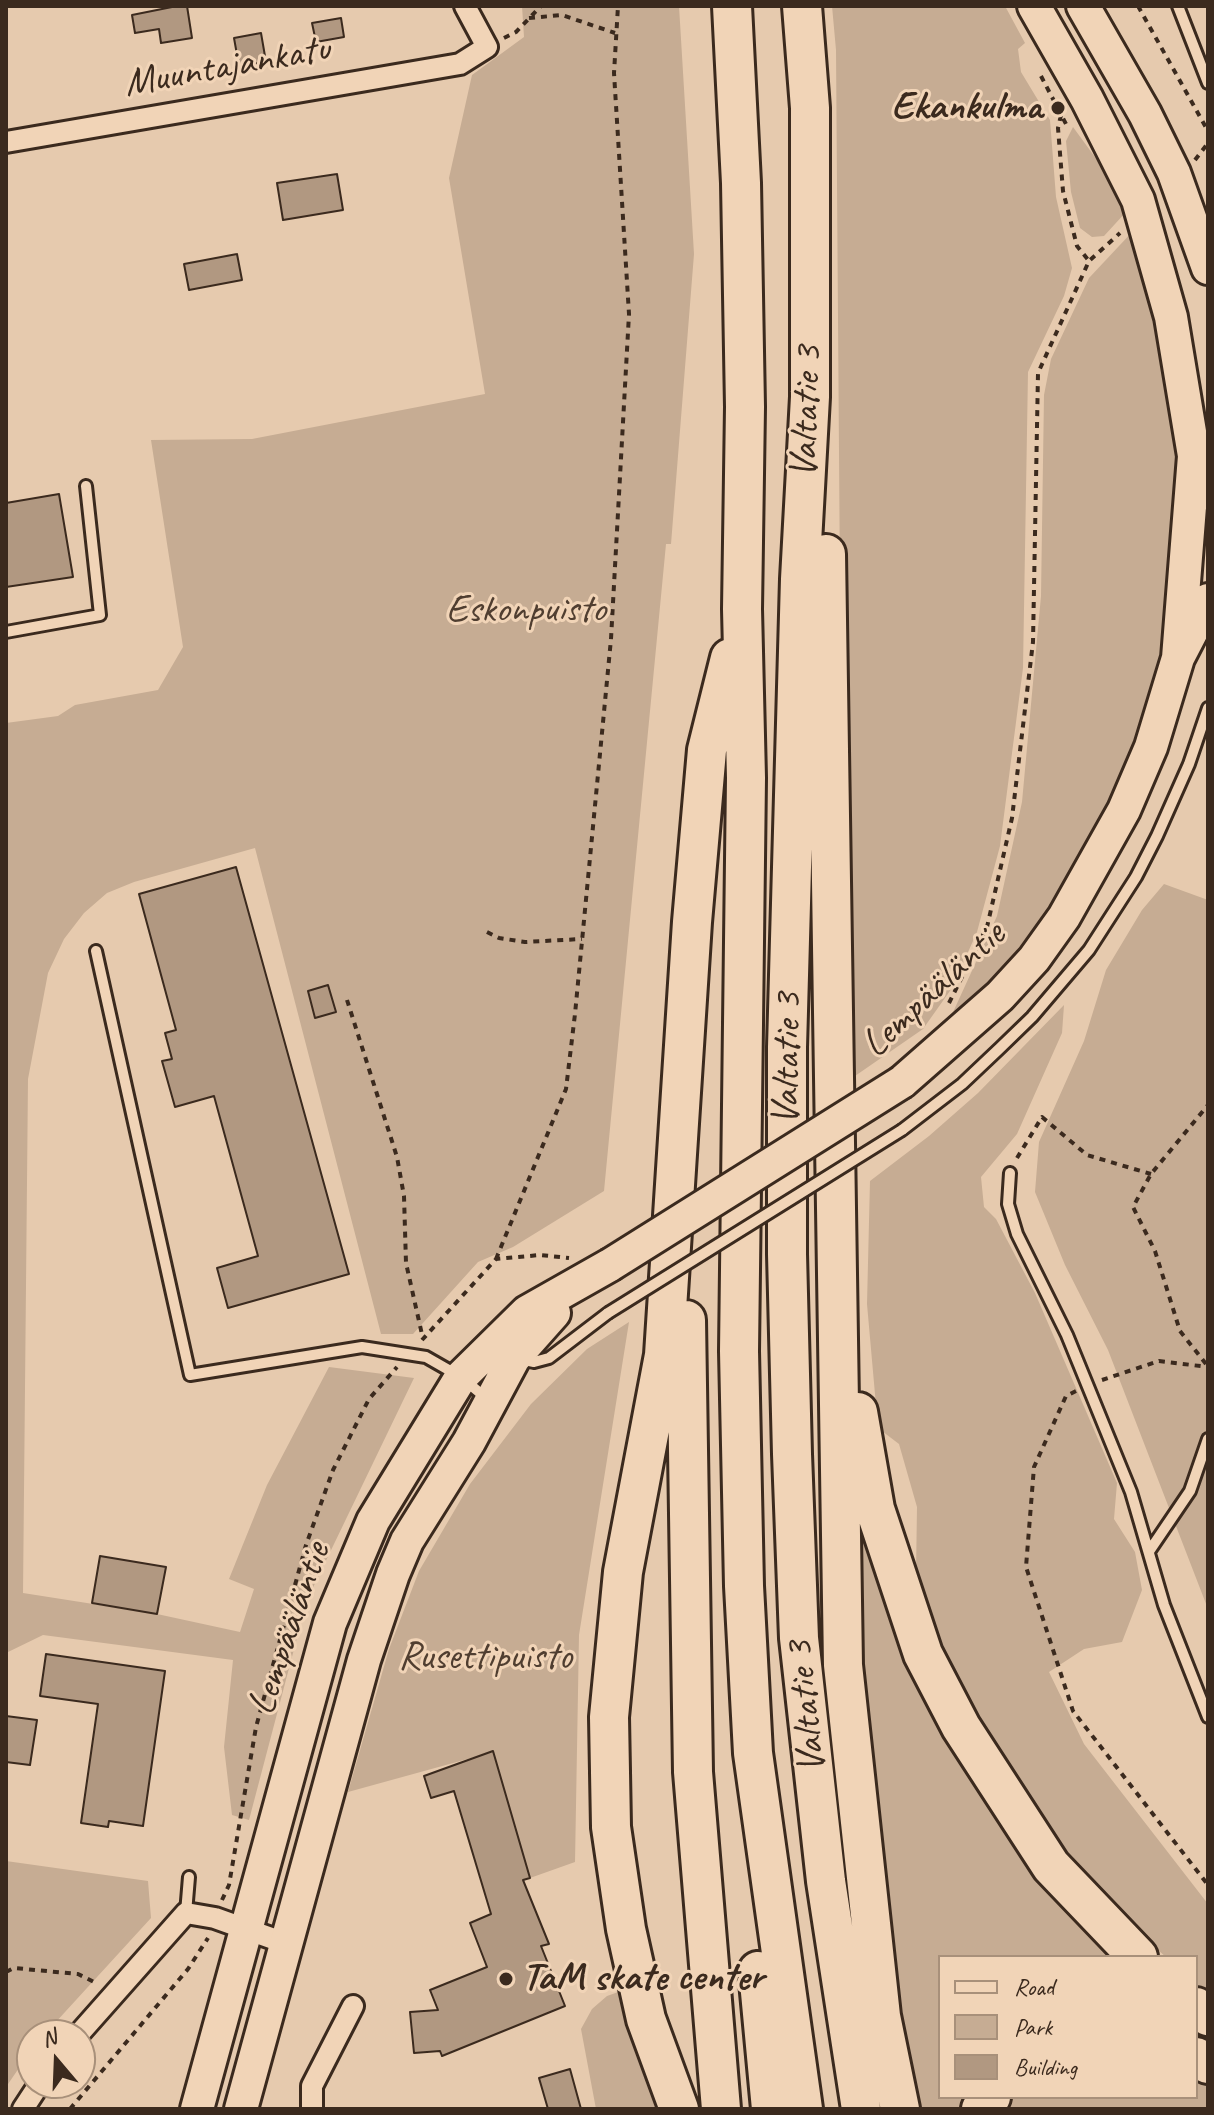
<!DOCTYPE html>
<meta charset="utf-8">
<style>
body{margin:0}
#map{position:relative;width:1214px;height:2115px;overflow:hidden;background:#e6caae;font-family:Caveat,sans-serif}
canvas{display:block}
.frame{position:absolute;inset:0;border:8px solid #3b2a1e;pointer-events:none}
.legend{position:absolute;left:938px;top:1955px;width:260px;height:144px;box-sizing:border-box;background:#f1d4b7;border:2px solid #a8907a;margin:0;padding:10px 14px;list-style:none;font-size:24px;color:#3b2a1e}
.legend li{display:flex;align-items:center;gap:16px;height:40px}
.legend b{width:40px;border:2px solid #a8907a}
.north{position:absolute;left:16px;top:2019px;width:80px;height:80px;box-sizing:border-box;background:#f1d4b7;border:2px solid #a8907a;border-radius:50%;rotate:341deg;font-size:22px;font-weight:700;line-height:32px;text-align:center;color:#3b2a1e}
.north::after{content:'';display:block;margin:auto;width:28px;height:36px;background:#3b2a1e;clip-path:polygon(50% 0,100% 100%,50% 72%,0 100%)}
</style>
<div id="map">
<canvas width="1214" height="2115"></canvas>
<div class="frame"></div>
<ul class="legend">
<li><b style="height:10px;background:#f1d4b7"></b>Road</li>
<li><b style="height:22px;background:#c6ac93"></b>Park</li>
<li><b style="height:22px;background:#b19881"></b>Building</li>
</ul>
<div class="north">N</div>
</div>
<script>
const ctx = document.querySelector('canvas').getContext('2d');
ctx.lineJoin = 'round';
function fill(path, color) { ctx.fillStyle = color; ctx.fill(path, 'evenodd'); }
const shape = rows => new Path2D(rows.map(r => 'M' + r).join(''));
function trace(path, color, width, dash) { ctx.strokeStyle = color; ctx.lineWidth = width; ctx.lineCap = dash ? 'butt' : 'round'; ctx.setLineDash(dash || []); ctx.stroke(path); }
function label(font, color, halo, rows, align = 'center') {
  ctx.font = font + ' Caveat,sans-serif'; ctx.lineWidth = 6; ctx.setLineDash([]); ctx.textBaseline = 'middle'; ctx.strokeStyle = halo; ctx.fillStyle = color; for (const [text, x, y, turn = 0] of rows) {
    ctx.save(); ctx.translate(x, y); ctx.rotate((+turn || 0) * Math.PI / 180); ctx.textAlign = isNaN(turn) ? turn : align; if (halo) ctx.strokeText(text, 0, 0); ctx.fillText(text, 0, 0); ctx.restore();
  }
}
fill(shape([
 [522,6,679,6,694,254,671,544,666,544,604,1191,513,1247,478,1262,413,1334,381,1334,255,848,134,882,107,893,84,913,64,939,48,973,28,1079,23,1593,157,1614,240,1632,254,1589,229,1579,267,1485,329,1367,414,1378,307,1600,249,1820,232,1815,224,1747,233,1660,43,1635,6,1653,6,723,58,716,75,705,158,690,183,647,151,440,252,439,485,394,449,178,472,75,524,37],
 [832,6,1005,6,1025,43,1018,49,1021,72,1050,120,1056,197,1072,268,1064,296,1028,372,1023,668,1000,846,977,932,952,988,923,1029,855,1076,841,718,836,50],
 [1073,127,1116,186,1126,212,1104,236,1092,237,1080,228,1071,192,1066,141],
 [1134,230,1178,412,1179,555,1162,661,1118,788,1064,889,1006,964,952,1024,949,1021,997,916,1022,802,1041,596,1044,395,1051,359,1089,278],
 [1164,884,1208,900,1208,1609,1108,1350,1065,1265,1035,1192,1039,1142,1084,1041,1106,970,1142,910],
 [1064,1005,1062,1033,1017,1134,981,1177,984,1207,996,1219,1035,1293,1117,1483,1114,1519,1135,1552,1142,1590,1122,1642,1084,1649,1049,1672,1084,1744,1208,1904,1208,1993,1196,1983,1196,1957,1166,1957,1110,1908,1051,1837,974,1718,931,1630,916,1573,917,1507,899,1444,878,1428,867,1304,870,1181,929,1136,978,1093],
 [629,1322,579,1635,575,1862,530,1878,493,1752,348,1792,389,1649,419,1571,470,1484,531,1404,587,1349],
 [860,1491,881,1567,1126,1957,940,1957,940,2097,976,2097,966,2109,915,2109,896,1999,859,1675],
 [6,1861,148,1881,151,1918,44,2035,32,2035,32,2049,6,2087],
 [624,1990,644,2076,658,2109,596,2109,581,2029,592,2009,607,1996],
 [1196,2078,1208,2086,1208,2109,1001,2109,1015,2097,1196,2097]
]), '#c6ac93');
const building = shape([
 [177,6,187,6,192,38,161,43,159,29,135,33,132,15,177,6],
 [341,18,344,37,316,42,312,23,341,18],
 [261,33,266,62,239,66,234,38,261,33],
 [337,174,343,210,283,220,277,183,337,174],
 [237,254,242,280,189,290,184,264,237,254],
 [59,494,73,577,6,587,6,503,59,494],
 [236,867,349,1274,228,1308,217,1268,258,1256,214,1096,175,1107,162,1061,172,1059,165,1033,176,1030,139,894,236,867],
 [328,985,336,1012,315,1018,308,991,328,985],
 [100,1556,166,1567,157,1614,92,1603,100,1556],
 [46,1654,165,1671,143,1826,109,1821,108,1827,81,1823,98,1704,40,1696,46,1654],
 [6,1716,37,1720,30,1765,6,1762,6,1716],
 [493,1751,530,1878,523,1880,549,1944,541,1946,565,2006,442,2056,440,2051,414,2053,410,2012,438,2010,430,1990,487,1967,470,1923,491,1914,454,1791,431,1798,424,1776,493,1751],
 [570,2069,581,2109,548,2109,539,2078,570,2069]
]);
fill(building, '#b19881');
trace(building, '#3b2a1e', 2);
const lane = shape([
 [1178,6,1208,83],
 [1205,483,1208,505],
 [6,632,100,615,86,486],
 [96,951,190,1375,362,1347,426,1357,461,1377,486,1398],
 [902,1130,962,1084,1000,1048,1032,1017,1089,950,1136,877,1157,836,1189,764,1208,708],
 [1010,1173,1008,1204,1017,1234,1067,1335,1131,1492,1164,1605,1208,1717],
 [520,1359,534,1362,549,1358,608,1313],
 [1150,1550,1190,1491,1208,1439],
 [186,1913,189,1877]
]);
const street = shape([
 [6,142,460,64,487,47,465,6],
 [78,2035,186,1913,215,1918,285,1943],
 [23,2109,40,2083],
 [312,2109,312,2086,353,2006]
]);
const primary = shape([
 [1034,6,1087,99,1138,200,1171,317,1194,456,1178,658],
 [1083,6,1145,114,1174,173,1208,268],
 [902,1082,1000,996,1034,959,1064,917,1124,810,1151,747,1178,658,1208,600],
 [197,2109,330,1623,373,1521,461,1377,527,1312,610,1265],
 [241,2109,364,1660,393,1574,407,1541,469,1442,514,1358,554,1313]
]);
const highway = shape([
 [732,6,741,183,745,407,742,609,746,778,739,1351,744,1586,753,1753,803,2109],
 [802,6,810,108,810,397,800,579,787,1047,787,1254,792,1454,799,1638,826,1881,861,2109],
 [826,554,843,1665,881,2016,900,2109],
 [686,1320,693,1772,721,2109],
 [858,1412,875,1509,923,1654,961,1727,1051,1866,1138,1957],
 [758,1971,771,2109],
 [1196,2007,1208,2016],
 [1196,2057,1208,2064],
 [679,2109,646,2019,626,1929,611,1827,609,1717,623,1572,664,1355,692,922,707,750,730,658],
 [981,2109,991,2097]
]);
trace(lane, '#3b2a1e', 16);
trace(street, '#3b2a1e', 26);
trace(primary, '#3b2a1e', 38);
trace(highway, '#3b2a1e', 44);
trace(shape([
 [1138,6,1208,131],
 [529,18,562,15,615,33],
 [504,38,516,32,541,6],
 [1041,76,1066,124],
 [1061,115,1058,128,1063,191,1077,246,1089,261],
 [1195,160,1208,143],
 [487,932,499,938,525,942,582,939],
 [347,1000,397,1157,404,1196,406,1263,423,1339],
 [949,1003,987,927,1012,818,1033,642,1038,373,1089,261,1120,233],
 [1017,1158,1042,1117,1087,1155,1151,1174],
 [496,1259,566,1089,575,1014,611,639,629,314,614,73,618,6],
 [422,1340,496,1259,540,1255,569,1258],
 [1206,1364,1180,1331,1155,1251,1133,1207,1151,1174,1208,1105],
 [1102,1380,1159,1361,1208,1367],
 [1076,1391,1066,1396,1034,1467,1026,1567,1073,1711,1208,1885],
 [222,1900,229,1885,256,1727,306,1545,333,1470,369,1399,397,1367],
 [6,1972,14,1968,78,1974,96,1983],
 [70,2109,188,1969,208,1938]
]), '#3b2a1e', 4, [6, 6]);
trace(lane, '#f1d4b7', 10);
trace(street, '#f1d4b7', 20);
trace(primary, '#f1d4b7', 32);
trace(highway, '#f1d4b7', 38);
const laneBridge = shape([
 [608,1313,902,1130]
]);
const primaryBridge = shape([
 [610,1265,902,1082]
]);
trace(laneBridge, '#3b2a1e', 16, []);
trace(primaryBridge, '#3b2a1e', 38, []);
trace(laneBridge, '#f1d4b7', 10);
trace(primaryBridge, '#f1d4b7', 32);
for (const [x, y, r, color] of [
 [1058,108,8,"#3b2a1e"],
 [506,1979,8,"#3b2a1e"]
]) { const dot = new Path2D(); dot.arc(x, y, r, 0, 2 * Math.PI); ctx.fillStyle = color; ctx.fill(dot); trace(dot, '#f1d4b7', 3); }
label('40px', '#3b2a1e', '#f1d4b7', [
 ["Muuntajankatu",227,67,-10],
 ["Valtatie 3",807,412,-88],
 ["Lempääläntie",934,990,-43],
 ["Valtatie 3",788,1059,-89],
 ["Lempääläntie",290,1629,-71],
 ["Valtatie 3",807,1707,-96]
]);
label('bold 40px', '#3b2a1e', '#f1d4b7', [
 ["Ekankulma",1042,108],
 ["TaM skate center",522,1979,"left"]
], 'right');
label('40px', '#503e30', '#f1d4b7', [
 ["Eskonpuisto",526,611],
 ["Rusettipuisto",485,1658]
]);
</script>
